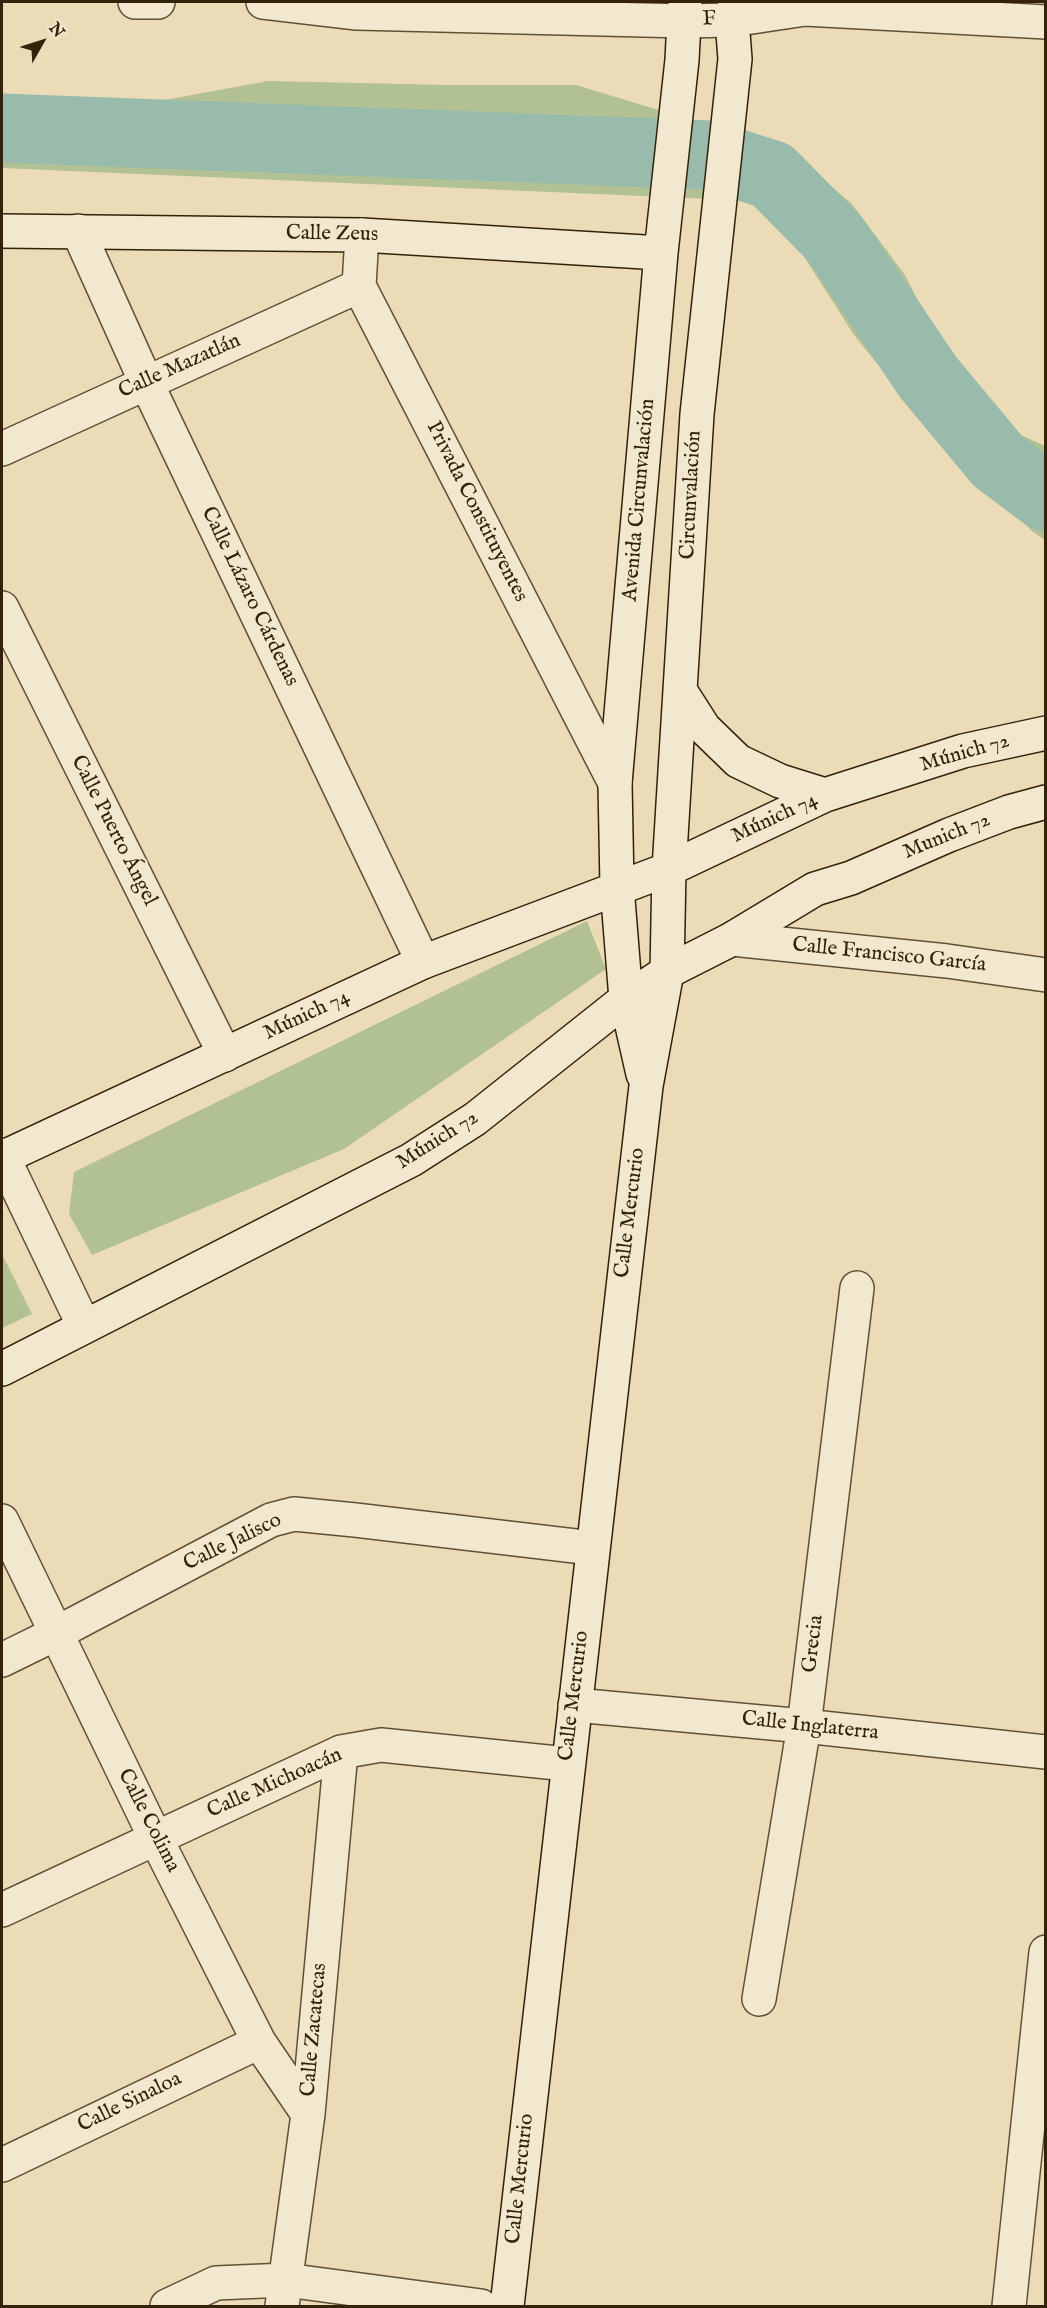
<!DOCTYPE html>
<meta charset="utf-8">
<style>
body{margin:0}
#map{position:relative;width:1047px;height:2308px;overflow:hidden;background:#ebdbb7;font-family:"IM FELL English",serif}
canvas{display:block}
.frame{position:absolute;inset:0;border:3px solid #33210a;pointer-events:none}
.north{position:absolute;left:12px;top:12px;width:60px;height:60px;-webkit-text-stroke:4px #f2e8d0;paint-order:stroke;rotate:51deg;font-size:16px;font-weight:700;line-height:24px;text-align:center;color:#33210a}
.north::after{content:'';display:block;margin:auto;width:21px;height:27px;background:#33210a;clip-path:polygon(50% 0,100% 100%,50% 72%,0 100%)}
</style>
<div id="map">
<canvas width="1047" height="2308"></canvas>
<div class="frame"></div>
<div class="north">N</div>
</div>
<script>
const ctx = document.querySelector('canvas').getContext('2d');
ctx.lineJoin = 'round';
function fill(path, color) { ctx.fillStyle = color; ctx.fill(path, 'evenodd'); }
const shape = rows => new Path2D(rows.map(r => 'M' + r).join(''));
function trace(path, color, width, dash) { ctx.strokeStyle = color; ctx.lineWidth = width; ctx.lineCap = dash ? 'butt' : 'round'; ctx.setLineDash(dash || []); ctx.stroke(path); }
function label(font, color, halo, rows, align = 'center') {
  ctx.font = font + ' "IM FELL English",serif'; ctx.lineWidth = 4.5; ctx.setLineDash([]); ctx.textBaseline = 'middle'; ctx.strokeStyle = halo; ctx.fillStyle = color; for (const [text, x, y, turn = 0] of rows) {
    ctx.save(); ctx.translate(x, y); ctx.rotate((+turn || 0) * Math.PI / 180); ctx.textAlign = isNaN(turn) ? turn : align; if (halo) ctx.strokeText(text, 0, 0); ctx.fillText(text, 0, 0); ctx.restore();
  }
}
fill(shape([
 [268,81,447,85,576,85,787,149,852,204,905,275,952,367,1010,430,1045,446,1045,540,1033,532,933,433,854,335,798,247,757,201,2,168,2,103,121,108],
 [587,921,606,969,344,1149,92,1255,69,1214,74,1172],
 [2,1254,32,1314,2,1328]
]), '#b1c193');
trace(shape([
 [2,128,709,155,772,175,835,239,928,377,998,461,1046,497]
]), '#98bbac', 69);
const street = shape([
 [135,2,158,2],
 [263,2,357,13,685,21,732,20,805,9,1046,22],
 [78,231,146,382,423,962],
 [362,235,359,286,615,783],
 [2,449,359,286],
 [2,608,225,1055],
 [732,939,947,961,1046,975],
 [2,1155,84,1326],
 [2,1521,155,1837,259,2042,308,2114],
 [2,1660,55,1634,271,1520,294,1514,355,1520,592,1548],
 [575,1705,804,1726,1046,1752],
 [2,1910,341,1752,381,1745,567,1764],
 [759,1999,804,1726,857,1288],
 [2,2165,259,2042],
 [167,2306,216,2283,286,2280,481,2306],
 [282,2306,308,2114,341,1752],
 [1009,2306,1046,1952]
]);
const secondary = shape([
 [2,231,362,235,661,253],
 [681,692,704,728,738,761,780,781,825,795],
 [643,1074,626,999,617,887,615,783,661,253,682,60,685,2],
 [2,1158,423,962,669,869,825,795,963,751,1046,733],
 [2,1369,411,1160,475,1119,626,999,667,972,732,939,815,889,851,878,949,835,1009,812,1046,802],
 [507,2306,646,1086,667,972,669,869,697,414,735,59,732,20,735,2]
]);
trace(street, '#615035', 36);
trace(secondary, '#33210a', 36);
trace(street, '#f2e8d0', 33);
trace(secondary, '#f2e8d0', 33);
label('21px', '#33210a', '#f2e8d0', [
 ["F",709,20,-1],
 ["Calle Zeus",332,235,1],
 ["Calle Mazatlán",180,367,-24],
 ["Circunvalación",692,495,-87],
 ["Avenida Circunvalación",640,500,-85],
 ["Privada Constituyentes",476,512,63],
 ["Calle Lázaro Cárdenas",249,597,64],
 ["Múnich 72",965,754,-16],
 ["Múnich 74",775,819,-25],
 ["Calle Puerto Ángel",113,831,63],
 ["Munich 72",947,837,-22],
 ["Calle Francisco García",889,956,6],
 ["Múnich 74",307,1016,-25],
 ["Múnich 72",438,1141,-32],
 ["Calle Mercurio",631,1213,-83],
 ["Calle Jalisco",233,1543,-26],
 ["Grecia",814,1644,-83],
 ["Calle Mercurio",575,1696,-83],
 ["Calle Inglaterra",810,1727,6],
 ["Calle Michoacán",275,1784,-24],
 ["Calle Colima",148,1821,63],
 ["Calle Zacatecas",315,2030,-85],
 ["Calle Sinaloa",130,2103,-26],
 ["Calle Mercurio",521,2179,-84]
]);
</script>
